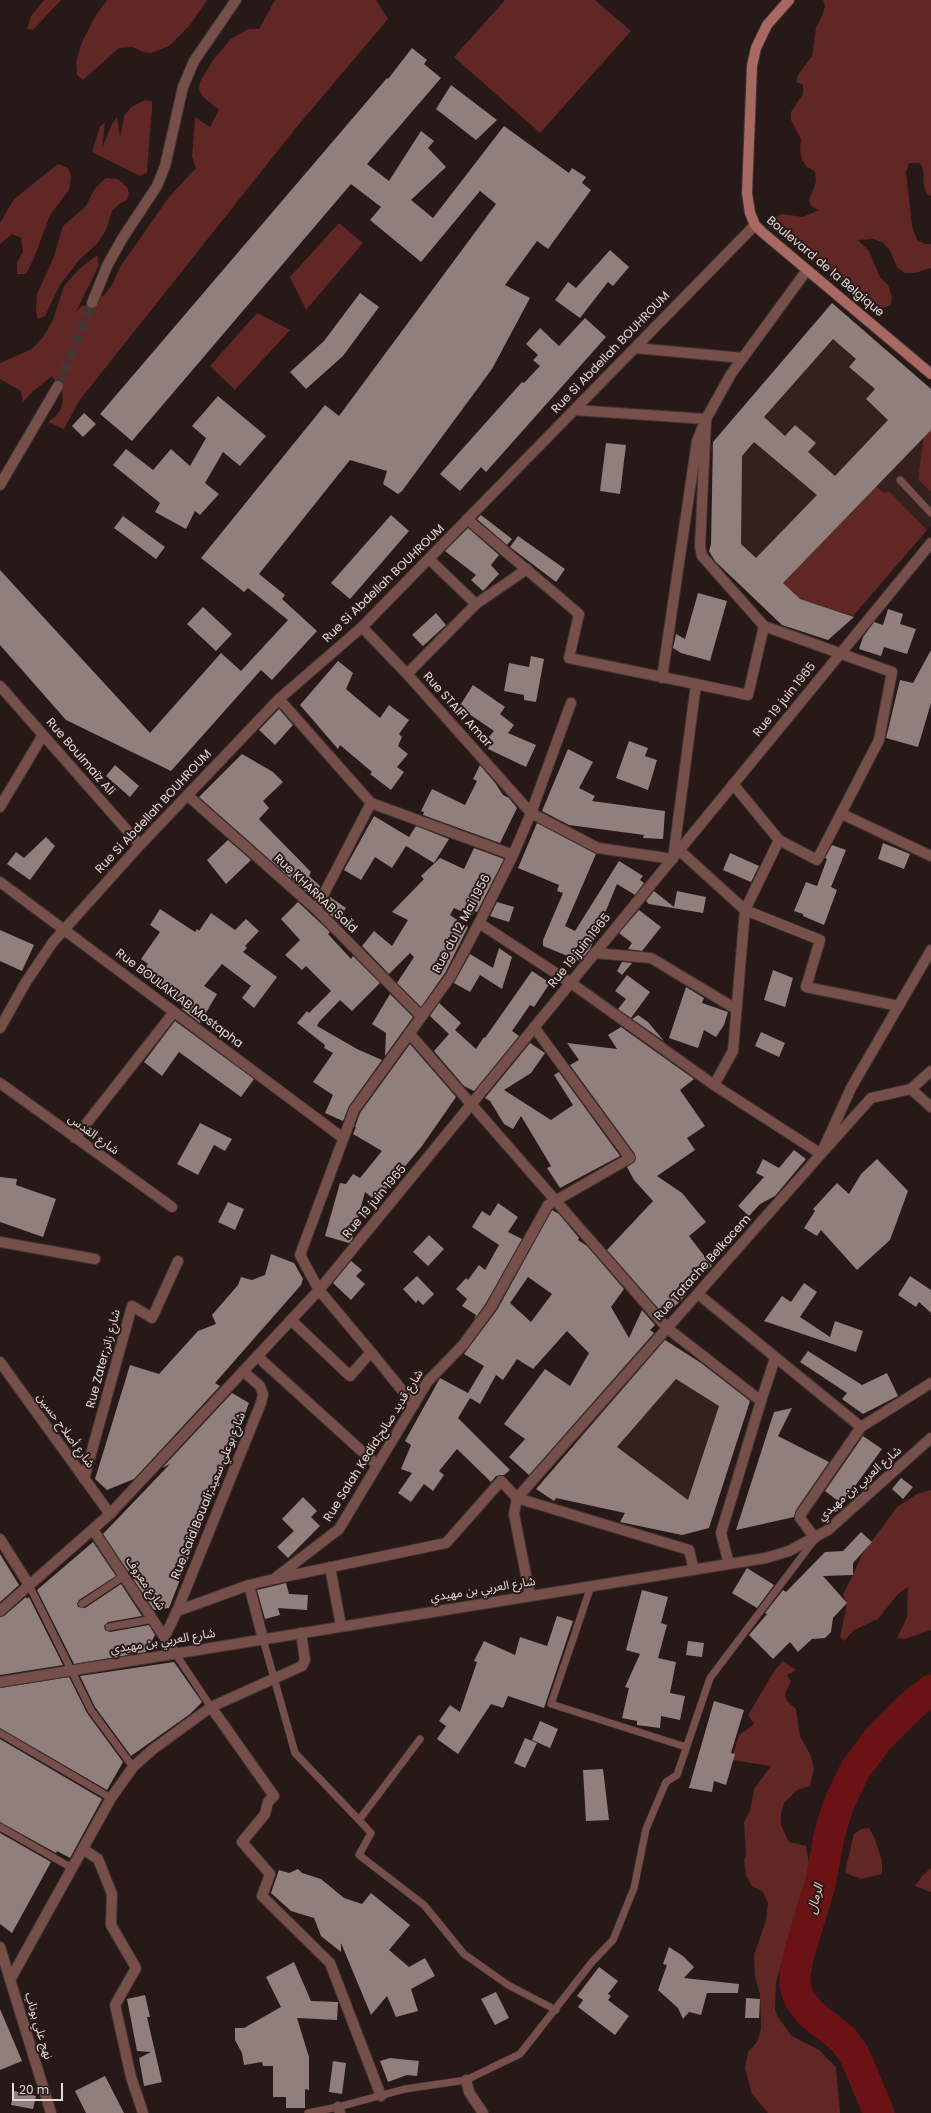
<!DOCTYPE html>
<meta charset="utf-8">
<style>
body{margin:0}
#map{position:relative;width:931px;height:2113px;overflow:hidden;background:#271917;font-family:Poppins,sans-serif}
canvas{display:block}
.scale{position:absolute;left:12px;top:2083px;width:51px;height:18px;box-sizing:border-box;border:2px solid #e4d9d8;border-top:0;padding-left:5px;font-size:12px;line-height:14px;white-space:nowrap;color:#e4d9d8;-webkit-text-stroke:3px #271917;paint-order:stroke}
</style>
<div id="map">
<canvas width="931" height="2113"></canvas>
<div class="scale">20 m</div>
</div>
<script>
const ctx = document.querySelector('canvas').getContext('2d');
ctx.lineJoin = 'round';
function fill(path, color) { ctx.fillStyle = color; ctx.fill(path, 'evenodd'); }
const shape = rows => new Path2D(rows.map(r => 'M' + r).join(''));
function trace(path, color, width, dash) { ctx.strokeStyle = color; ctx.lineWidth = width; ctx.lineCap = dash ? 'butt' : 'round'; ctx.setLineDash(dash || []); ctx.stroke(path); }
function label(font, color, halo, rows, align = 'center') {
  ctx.font = font + ' Poppins,"Noto Sans Arabic",sans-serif'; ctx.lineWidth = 4; ctx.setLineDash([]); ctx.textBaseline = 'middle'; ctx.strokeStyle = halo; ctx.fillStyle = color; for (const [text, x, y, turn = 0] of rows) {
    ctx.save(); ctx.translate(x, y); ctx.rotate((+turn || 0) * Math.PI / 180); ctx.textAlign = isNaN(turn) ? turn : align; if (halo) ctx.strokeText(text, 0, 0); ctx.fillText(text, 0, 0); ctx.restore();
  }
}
fill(shape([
 [832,303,931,389,931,526,847,623,828,640,782,625,718,562,711,558,709,551,711,544,713,454,710,450,711,445],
 [658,1335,752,1395,709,1528,682,1535,620,1522,639,1485,610,1470,570,1438]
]), '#34201e');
fill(shape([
 [44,0,61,0,33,30,27,29,31,16],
 [107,0,207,0,190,25,169,46,151,53,143,52,133,47,119,48,83,80,77,75,76,61,82,42,96,15],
 [275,0,376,0,388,19,295,129,79,401,64,429,48,422,55,417,61,409,63,398,62,392,52,376,31,393,23,402,21,391,0,379,0,363,32,349,43,337,53,320,64,286,78,270,97,255,99,265,75,314,80,307,92,303,105,294,112,285,120,267,169,197,196,168,192,157,195,117,210,127,219,110,203,97,199,90,200,82,213,60,231,39,248,29,259,29],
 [505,0,595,0,631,31,540,133,454,57],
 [823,0,931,0,931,196,927,194,924,186,923,170,920,163,909,163,906,172,912,226,917,240,926,244,931,244,931,268,915,273,905,273,897,267,889,249,882,242,873,239,858,240,869,251,880,277,888,285,892,297,891,305,876,311,770,220,782,214,803,217,819,210,811,206,809,200,816,182,815,172,806,166,802,160,800,150,801,139,791,120,791,112,803,94,803,85,796,82,798,75,812,56,816,28,821,18,825,6],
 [145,100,152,101,152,108,147,173,140,176,92,152,100,126,105,123,102,148,112,124,117,117,120,138,124,116,131,107],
 [58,164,68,168,71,176,69,190,50,215,34,258,26,274,17,274,17,262,23,252,21,238,12,234,0,244,0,223,14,199],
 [106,178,118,179,127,187,129,193,127,200,119,204,112,211,106,230,97,244,80,259,60,285,45,316,38,319,36,311,37,294,53,259,63,226,86,206,95,188],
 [339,223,363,243,306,310,290,277],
 [257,313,290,330,235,390,210,366],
 [931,430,931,492,918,479,924,437],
 [876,487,884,493,889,491,927,530,853,616,800,599,783,583],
 [931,1490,931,1630,905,1639,897,1638,907,1617,908,1587,898,1594,878,1619,854,1630,844,1641,840,1637,847,1604,843,1595,863,1553,897,1507,917,1494],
 [783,1661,796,1670,787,1675,791,1681,785,1694,787,1701,796,1709,800,1736,810,1754,814,1769,810,1786,797,1790,784,1803,781,1813,781,1825,789,1842,806,1846,810,1869,797,1906,792,1930,781,1965,776,1983,775,2009,777,2016,792,2036,819,2050,836,2067,840,2113,768,2113,752,2094,745,2068,748,2052,757,2042,761,2029,760,1994,755,1977,754,1955,766,1920,768,1903,763,1892,752,1886,746,1875,744,1860,746,1856,744,1822,750,1811,754,1789,771,1766,731,1760,739,1735,754,1724,748,1715,775,1670],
 [869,1828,874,1837,882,1861,882,1874,861,1879,846,1873,846,1867,854,1834,861,1829],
 [931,1868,931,1892,915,1886,922,1876]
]), '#602724');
trace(shape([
 [879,2113,854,2054,843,2039,810,2013,799,1998,795,1986,795,1974,799,1954,821,1881,829,1836,838,1806,855,1770,878,1739,911,1706,931,1690]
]), '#6b1314', 31);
fill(shape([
 [412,48,427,60,424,64,441,78,367,164,389,181,421,131,434,141,428,148,446,167,411,200,433,218,504,126,569,173,572,168,586,177,582,183,591,190,548,249,537,241,505,285,530,298,492,369,402,491,398,494,383,484,387,471,350,460,259,574,285,595,282,599,317,631,272,680,261,670,171,771,66,720,0,645,0,570,150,733,221,653,241,671,288,620,248,588,244,592,201,558,325,405,339,416,496,204,480,191,421,262,370,220,381,207,351,184,132,441,100,414,387,78,388,79],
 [451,85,497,120,476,140,436,109],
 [610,250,629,267,613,286,608,282,580,318,555,300,568,282,576,288],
 [360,293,379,307,343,356,306,389,290,372,324,341],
 [832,303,931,389,931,430,783,583,800,599,854,617,828,640,782,625,715,561,709,551,711,544,713,442],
 [833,339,856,359,849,367,875,389,866,399,888,420,835,476,808,452,816,443,795,425,785,436,764,417],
 [754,442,817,495,756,558,741,544,742,456],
 [585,318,606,337,486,472,481,467,460,491,440,474,522,382,524,383,540,366,533,360,538,355,526,344,540,328,559,346],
 [218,396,266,436,240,466,223,452,205,483,219,494,200,515,195,511,186,529,155,512,160,503,113,465,126,449,153,470,171,449,190,466,206,438,192,426],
 [84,413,96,424,83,437,72,426],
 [606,443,626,445,620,494,600,491],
 [391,515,409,531,350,599,331,583],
 [481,515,512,539,507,545,477,519],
 [123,516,165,547,156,559,114,528],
 [468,528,499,555,491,565,499,574,483,591,471,580,476,575,445,551],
 [518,536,565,569,556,582,510,547],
 [698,593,727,601,710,661,681,653,673,648,676,634,685,639],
 [203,607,232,634,216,651,187,624],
 [888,609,903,614,900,624,916,629,907,654,884,647,881,656,859,649,863,637,874,622,883,625],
 [436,613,446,625,423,646,412,635],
 [931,650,931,703,918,747,886,738,900,680,913,683],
 [531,656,544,659,536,702,524,700,524,695,504,691,509,663,529,667],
 [338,661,353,673,346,689,380,718,389,705,409,720,399,734,402,737,398,746,408,754,397,767,404,772,391,790,370,774,372,772,340,745,338,749,300,705],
 [473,685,505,707,500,714,514,725,508,733,536,745,526,767,488,749,490,744,486,740,494,731,459,707],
 [279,709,293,725,275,745,259,730],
 [629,741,648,748,645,756,657,760,648,790,616,778],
 [568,749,593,762,579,788,595,796,592,801,665,811,663,839,643,838,644,835,569,825,542,811],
 [242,754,273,772,283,782,263,801,269,808,259,819,311,872,309,876,320,886,314,899,199,797],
 [115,765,139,786,130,797,106,776],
 [480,765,496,784,503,795,509,798,517,808,500,843,423,815,424,812,421,811,432,789,465,805,477,781,473,779],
 [374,816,409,837,416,826,449,839,434,863,406,846,392,868,375,857,361,880,344,870],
 [537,823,596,854,565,926,575,931,619,861,643,876,640,880,644,883,635,895,617,884,590,949,580,961,543,946,543,940,563,893,557,891,559,885,518,868],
 [46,837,55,846,30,880,7,864,16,852,24,858],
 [228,840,251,860,226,884,207,860],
 [883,843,910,854,904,869,878,859],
 [832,845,846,850,831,887,837,890,824,925,803,916,803,914,794,911,806,882,817,886,827,859,825,858],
 [474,848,504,859,477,912,474,911,472,916,454,908,450,915,468,927,445,973,421,1007,397,983,414,957,410,953,389,974,362,946,374,931,392,946,408,920,392,912,424,879,421,876,440,858,464,869],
 [730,853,759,866,751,882,723,870],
 [654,891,674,907,677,891,706,897,703,913,649,904,646,901],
 [330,897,346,908,337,921,324,908],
 [298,902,330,932,328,934,351,959,353,956,380,983,352,1011,340,1000,319,1022,317,1026,357,1049,382,1060,349,1106,343,1121,325,1113,333,1095,313,1082,333,1053,324,1048,325,1045,297,1023,307,1011,309,1013,331,991,306,966,302,970,285,955,300,940,281,919],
 [497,902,514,907,509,922,490,916],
 [160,909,195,932,197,929,199,931,211,913,235,930,246,919,259,931,245,946,247,948,243,952,277,977,254,1008,242,998,251,986,222,964,204,986,217,994,200,1023,182,1009,185,1003,142,971,148,964,141,959,160,932,150,925],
 [639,910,661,927,642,951,628,949,632,943,619,933],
 [0,930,34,945,22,971,0,961],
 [499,948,512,957,502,989,480,975,470,992,454,983,470,954,493,968],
 [622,962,632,963,622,975,617,971],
 [773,970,793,978,785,1007,764,1000],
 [532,971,550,983,534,1007,530,1005,512,1031,519,1036,474,1091,464,1086,434,1051,449,1034,430,1016,439,1003,461,1023,455,1030,476,1049,484,1037,485,1038],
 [627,975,650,992,631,1018,618,1009,626,999,615,991],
 [686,987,704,998,702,1003,728,1012,724,1025,716,1037,704,1030,698,1048,669,1038],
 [390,994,413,1017,385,1056,386,1033,372,1024],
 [638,1015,648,1022,664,1041,632,1019],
 [175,1021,254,1079,241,1097,179,1052,162,1076,144,1062],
 [621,1027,694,1079,680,1090,705,1126,687,1138,695,1150,657,1176,682,1193,706,1222,689,1236,712,1266,681,1290,686,1295,665,1316,607,1250,653,1201,634,1180,627,1167,635,1161,635,1154,570,1065,579,1060,567,1043,617,1049,608,1035],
 [761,1032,785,1043,779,1057,755,1046],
 [530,1043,545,1053,531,1073,504,1090,551,1120,573,1105,554,1075,559,1072,620,1156,560,1188,547,1168,551,1166,521,1116,513,1129,504,1124,490,1101,485,1098],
 [410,1044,456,1097,422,1146,376,1201,365,1192,352,1240,349,1243,325,1236,340,1183,346,1184,353,1174,360,1178,382,1151,353,1134,356,1127,355,1127,360,1113],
 [200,1123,232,1139,225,1151,214,1145,198,1175,177,1164],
 [794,1150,806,1159,775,1196,760,1204,749,1216,738,1206,764,1177,756,1173,763,1159,779,1168],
 [877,1159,908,1191,890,1240,857,1270,821,1230,817,1236,804,1228,815,1211,813,1209,837,1183,849,1194,861,1174],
 [0,1177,17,1179,16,1185,56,1199,43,1237,0,1222],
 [228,1202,244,1209,235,1230,218,1222],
 [498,1203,518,1217,508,1232,522,1239,486,1303,474,1320,476,1315,462,1306,467,1299,456,1289,466,1278,468,1280,479,1265,485,1270,499,1245,472,1227,482,1211,490,1216],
 [552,1210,559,1214,579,1238,578,1240,587,1246,624,1289,611,1307,629,1338,642,1310,655,1325,650,1330,654,1333,529,1475,509,1457,525,1439,504,1424,545,1369,570,1386,589,1353,567,1331,533,1369,517,1359,503,1380,496,1375,480,1404,470,1398,458,1418,510,1470,504,1475,496,1476,491,1482,457,1449,439,1471,444,1475,433,1491,424,1484,411,1502,398,1493,412,1473,401,1469,411,1445,405,1441,440,1378,468,1393,484,1366,464,1354,497,1310],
 [528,1277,552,1294,531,1322,510,1303],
 [429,1235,444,1249,428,1266,413,1252],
 [271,1254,294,1263,303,1279,301,1285,215,1383,220,1386,134,1479,107,1490,95,1479,130,1365,159,1374,198,1331,216,1324,212,1315,238,1285,241,1277,252,1280,265,1275],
 [351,1261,362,1270,356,1276,365,1284,351,1300,333,1283],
 [417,1276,434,1294,423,1305,418,1300,416,1303,403,1289],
 [910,1276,931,1290,931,1313,919,1302,916,1307,898,1295],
 [804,1283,817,1292,800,1317,830,1337,835,1321,863,1331,856,1352,764,1321,782,1296,791,1302],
 [665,1340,701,1363,750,1401,709,1528,682,1535,620,1522,625,1513,556,1498,554,1501,536,1489],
 [676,1379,719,1406,688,1500,617,1447],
 [808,1351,862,1385,887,1373,898,1396,863,1414,842,1399,847,1393,800,1362],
 [232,1393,249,1403,169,1608,154,1610,103,1534,170,1464,162,1468],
 [792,1408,778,1436,829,1462,796,1510,794,1517,736,1530,774,1412],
 [863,1436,882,1449,842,1504,825,1491],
 [901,1478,913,1487,903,1499,892,1489],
 [303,1497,317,1511,311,1517,320,1526,288,1558,277,1547,294,1531,282,1519],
 [861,1532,872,1542,853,1563,853,1575,823,1576,847,1603,833,1618,831,1632,825,1638,812,1639,798,1652,790,1642,773,1659,749,1635,767,1614,765,1613,783,1590,786,1592,825,1552,843,1551],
 [93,1542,116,1576,79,1600,77,1604,78,1607,85,1608,121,1584,142,1616,108,1622,104,1626,105,1630,110,1632,149,1625,155,1635,146,1652,74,1664,37,1590],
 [0,1554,19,1585,0,1602],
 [747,1568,774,1585,757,1608,732,1593],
 [286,1583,289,1594,308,1595,307,1610,278,1608,280,1615,265,1619,257,1590],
 [642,1590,668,1597,661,1623,667,1625,658,1658,676,1662,670,1693,685,1696,680,1720,661,1716,660,1728,637,1725,637,1721,622,1718,629,1688,625,1687,640,1654,626,1650],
 [26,1597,27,1599,29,1597,63,1665,0,1675,0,1617,4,1616],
 [557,1616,573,1621,544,1708,508,1696,503,1708,491,1704,458,1754,437,1739,446,1726,439,1721,450,1705,460,1712,477,1662,474,1661,484,1641,515,1655,520,1637,547,1646],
 [688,1641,704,1643,702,1657,686,1655],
 [174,1662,202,1702,190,1714,131,1756,95,1707,80,1676],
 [69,1677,87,1713,123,1762,107,1790,0,1728,0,1688],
 [714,1701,744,1710,731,1753,735,1754,726,1785,714,1781,712,1792,689,1788],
 [540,1721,558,1729,550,1748,532,1740],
 [525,1738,537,1743,525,1768,514,1763],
 [0,1739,102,1799,70,1858,57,1851,56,1853,0,1822],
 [603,1769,609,1820,586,1821,583,1770],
 [0,1833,51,1862,12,1933,0,1924],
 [298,1869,302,1873,321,1879,344,1898,362,1904,371,1893,410,1925,389,1950,409,1967,425,1958,435,1976,411,1989,418,2011,396,2017,387,1996,371,2015,341,1943,341,1952,321,1936,314,1918,291,1911,271,1893,279,1870,289,1873],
 [669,1947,683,1956,694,1967,684,1978,739,1984,738,1993,707,1993,701,2015,689,2012,683,2019,678,2008,658,1990,667,1965,663,1964],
 [294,1962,311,2001,338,2002,337,2020,297,2018,309,2057,309,2090,305,2089,305,2108,286,2108,286,2097,273,2097,273,2066,263,2066,262,2062,244,2065,242,2053,235,2040,235,2028,244,2028,281,2007,266,1977],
 [599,1967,618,1981,608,1994,611,1996,608,2000,629,2016,615,2035,578,2007,583,2000,577,1996],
 [496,1992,509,2018,495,2025,481,1999],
 [145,1995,150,2017,147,2017,162,2082,144,2086,139,2058,151,2052,137,2051,127,1999],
 [746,1998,760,1999,759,2018,745,2018],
 [0,2009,22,2061,0,2070],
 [390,2058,419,2061,417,2076,407,2075,388,2082,380,2061],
 [333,2061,346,2063,342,2094,329,2092],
 [105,2076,124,2113,86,2113,75,2091],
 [14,2091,36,2096,33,2109,11,2105]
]), '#917f7d');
trace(shape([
 [58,386,92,303]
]), '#433634', 10, [10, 5]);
const service = shape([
 [900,480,931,513],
 [29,1585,91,1710,133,1767],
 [591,1586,551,1704,686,1747],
 [82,1604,124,1576],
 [109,1627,154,1619],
 [263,1639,295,1753,359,1820,420,1739],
 [175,1653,211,1707],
 [0,1733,111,1798],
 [359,1820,371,1833,359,1855,424,1905,464,1954,508,1985,556,2010],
 [0,1827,72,1868],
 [308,2113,338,2107,405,2089,466,2080,520,2054,592,1962,613,1940,634,1888,646,1829,666,1782,677,1775,710,1678,815,1539]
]);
const pedestrian = shape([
 [330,1567,341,1626],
 [274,1579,339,1529,428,1381,463,1345,491,1307,548,1205,630,1158,534,1027],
 [177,1611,249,1585,274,1579,446,1543,501,1481,517,1498,689,1550,694,1570],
 [211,1707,274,1796,268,1802,265,1814,242,1842,270,1874,262,1896,330,1963,381,2096],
 [83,1849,98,1859,112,1894,111,1925,136,1968,115,2005,131,2077,143,2113],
 [466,2080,469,2092,483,2113],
 [338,2107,340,2113]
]);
const minor = shape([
 [635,348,743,358],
 [574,410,706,419,697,441,662,678],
 [429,559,476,604],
 [362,627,407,674,531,813,598,848,673,859,696,684,569,658,579,614,467,519],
 [407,674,476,604,527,569],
 [696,684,748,695,764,626],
 [0,686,140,845],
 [279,699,371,803,513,855],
 [733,784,779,840,817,860,879,740,892,672,764,626,702,556,700,546,706,419,731,374,807,270],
 [187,795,316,909,421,1016],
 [0,807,43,735],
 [842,814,931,856],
 [679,850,745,910,820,940,806,987,899,1006],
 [0,882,343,1138],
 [316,909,371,803],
 [479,923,571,983,714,1085,821,1154,871,1098,911,1089,931,1107],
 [595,953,651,958,736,1009],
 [0,1028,26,982,53,942,140,845,279,699,362,627,755,225],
 [409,1033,667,1328,761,1401,721,1533,729,1564],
 [0,1083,172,1207],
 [714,1085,733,1051,745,910,779,840],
 [911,1089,931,1071],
 [75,1138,174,1012],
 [0,1242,95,1259],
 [698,1294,861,1427],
 [291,1320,350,1376,371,1352,414,1405],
 [371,1352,319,1290,300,1255,354,1110,451,976,479,923,513,855,531,813,571,703],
 [257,1356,377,1465],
 [0,1362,110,1514],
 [761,1401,775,1358],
 [84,1479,132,1306,152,1318,178,1261],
 [93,1530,175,1653],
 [815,1538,800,1518,801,1514,861,1427,931,1383],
 [0,1539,29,1585],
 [249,1585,263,1639],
 [530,1596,514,1514,517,1498,821,1154,851,1088,931,950],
 [165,1636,177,1611,261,1403,263,1394,260,1386,243,1371],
 [0,1947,51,2113],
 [10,1980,111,1798,133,1767,152,1750,211,1707,302,1666,305,1660,301,1633]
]);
const tertiary = shape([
 [92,303,107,266,122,239,157,186,165,166,183,87,194,61,236,0],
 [0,485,58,386],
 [0,1611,110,1514,319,1290,931,543],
 [0,1682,766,1558,789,1551,828,1530,931,1438]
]);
const secondary = shape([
 [789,0,767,25,756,48,752,66,747,193,750,213,755,225,762,232,931,374]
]);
trace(service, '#413432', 8);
trace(pedestrian, '#413432', 12);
trace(minor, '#413432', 12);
trace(tertiary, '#413432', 12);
trace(secondary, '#413432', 12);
trace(service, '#764e4a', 7);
trace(pedestrian, '#764e4a', 10);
trace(minor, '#764e4a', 10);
trace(tertiary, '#764e4a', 10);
trace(secondary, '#a96963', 10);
label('12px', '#e4d9d8', '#271917', [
 ["Boulevard de la Belgique",825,267,40],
 ["Rue Si Abdellah BOUHROUM",611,353,-46],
 ["Rue Si Abdellah BOUHROUM",384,584,-44],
 ["Rue 19 juin 1965",785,700,-51],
 ["Rue STAIFI Amar",457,710,48],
 ["Rue Boulmaïz Ali",80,757,49],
 ["Rue Si Abdellah BOUHROUM",154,812,-47],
 ["Rue KHARRAB SaÏd",315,894,43],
 ["Rue du 12 Mai 1956",462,924,-62],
 ["Rue 19 juin 1965",580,951,-51],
 ["Rue BOULAKLAB Mostapha",179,999,37],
 ["شارع القدس",93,1135,36],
 ["Rue 19 juin 1965",375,1202,-50],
 ["Rue Tatache Belkacem",703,1268,-48],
 ["Rue Zater;شارع زاتر",104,1359,-75],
 ["شارع أصلاح حسين",65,1431,54],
 ["Rue Salah Kedid;شارع قديد صالح",374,1446,-58],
 ["شارع العربي بن مهيدي",860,1484,-41],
 ["Rue Saïd Bouali;شارع بوعلي سعيد",209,1496,-68],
 ["شارع معروف",145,1584,56],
 ["شارع العربي بن مهيدي",483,1590,-9],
 ["شارع العربي بن مهيدي",163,1642,-9],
 ["نهج علي بوناب",38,2026,73]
]);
label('italic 13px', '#f6c1bc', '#271917', [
 ["الرمال",816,1899,-75]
]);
</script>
